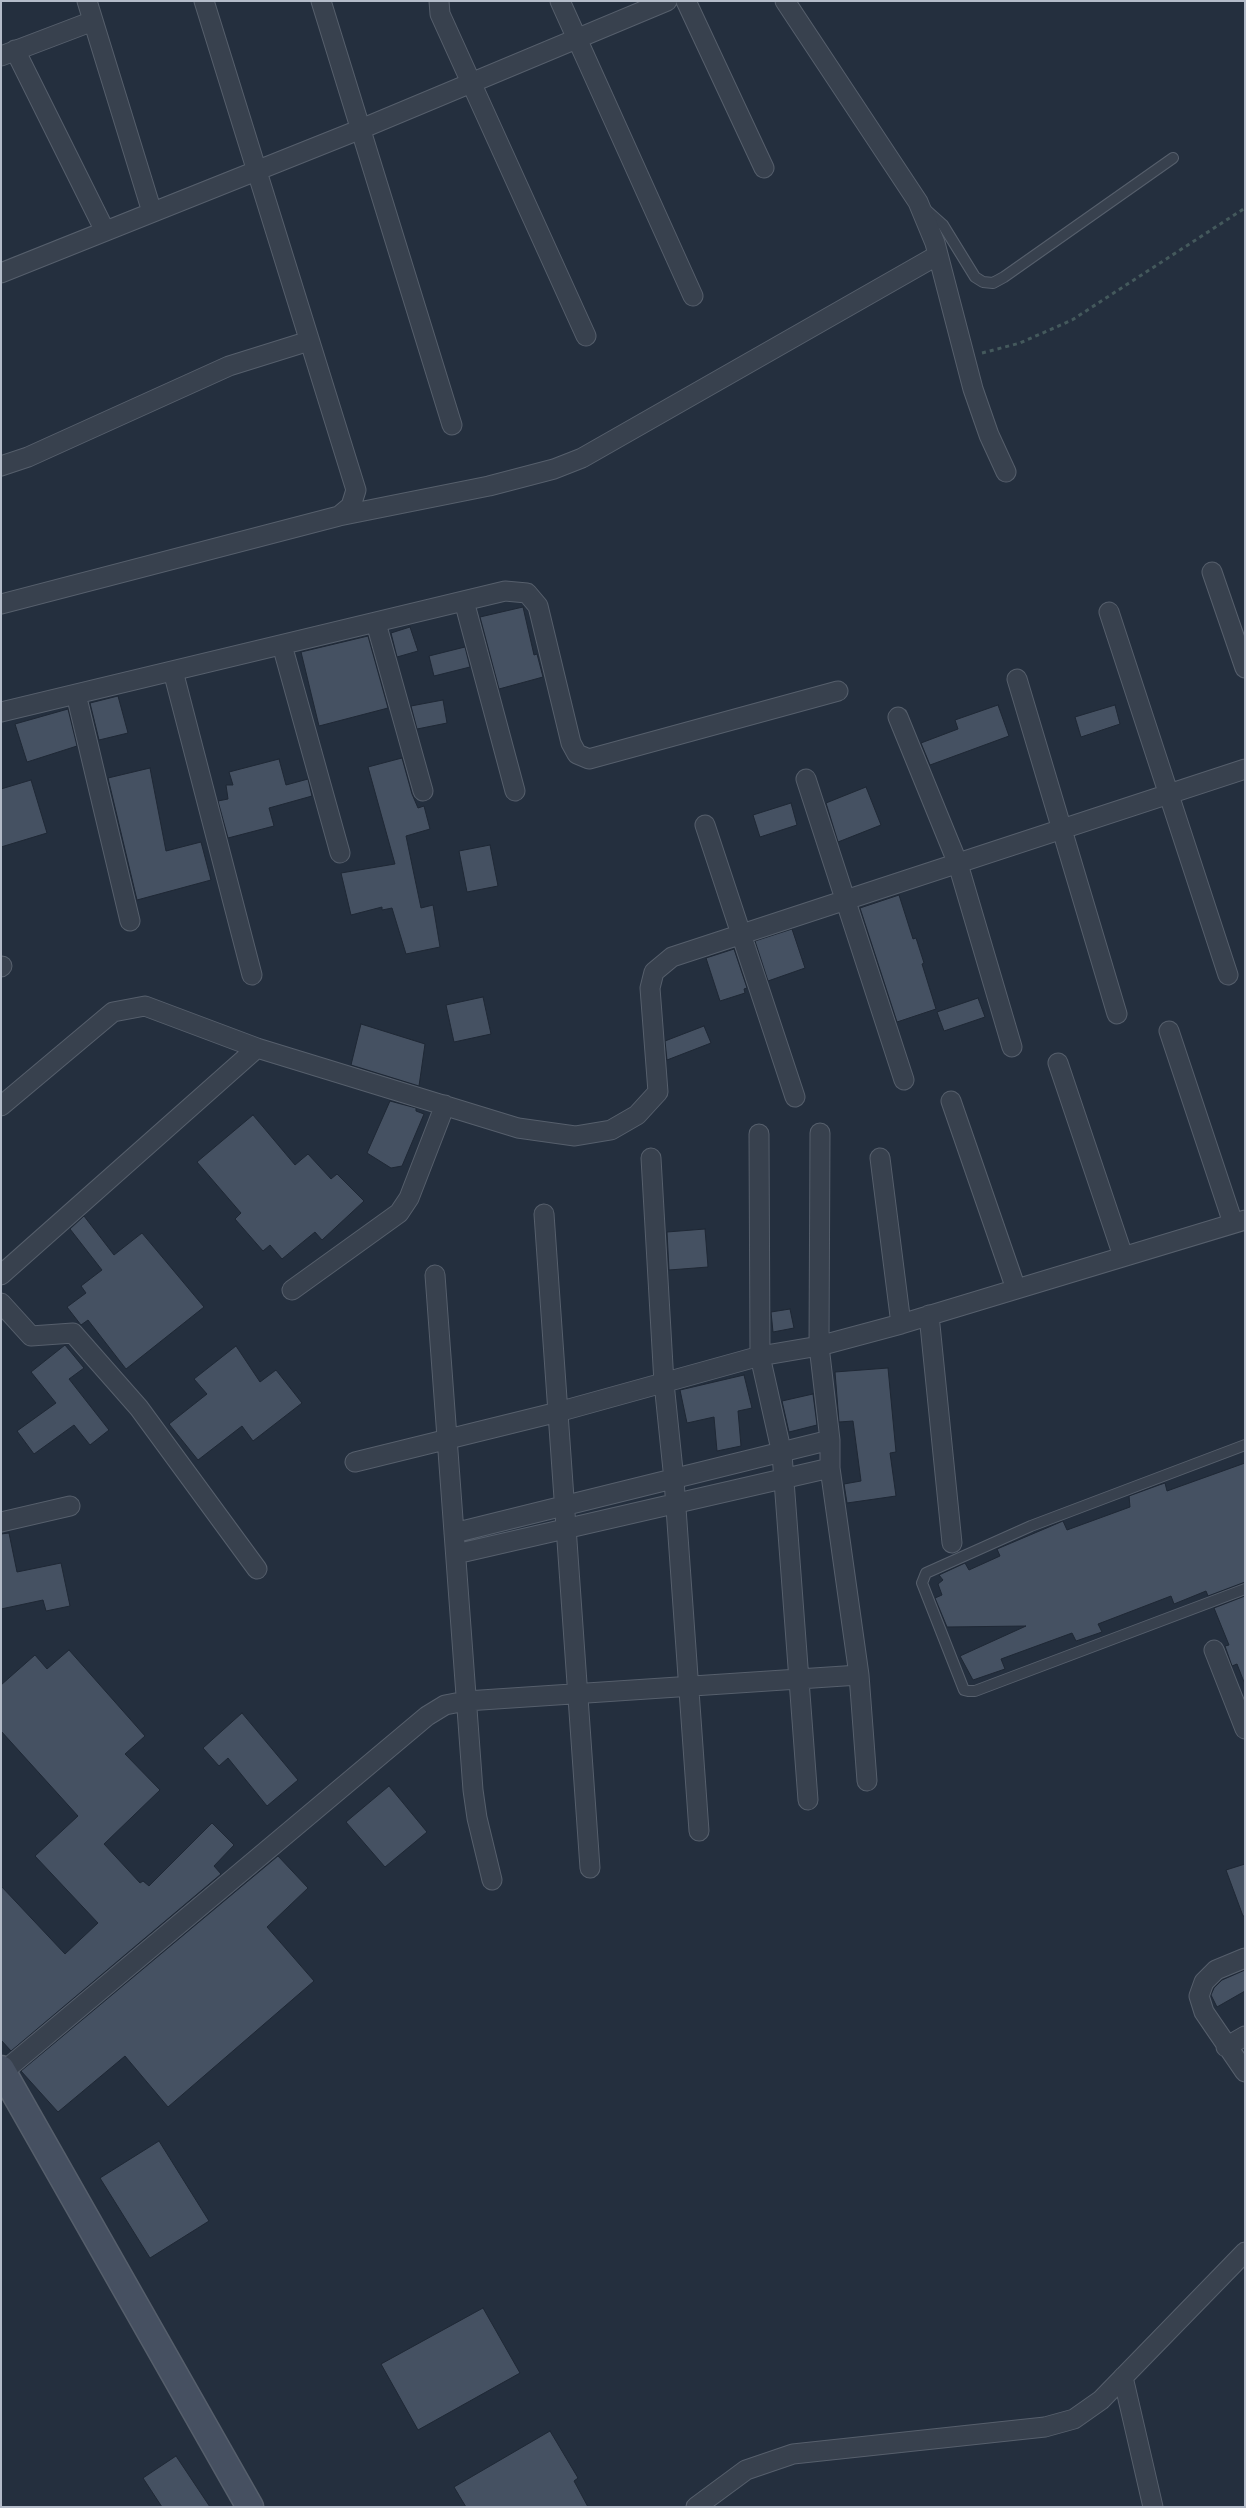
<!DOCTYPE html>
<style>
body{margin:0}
#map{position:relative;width:1246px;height:2508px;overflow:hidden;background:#242f3e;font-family:"Alegreya Sans",sans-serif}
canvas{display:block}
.frame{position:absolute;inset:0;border:2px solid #b4bcc9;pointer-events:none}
</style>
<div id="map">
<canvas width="1246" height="2508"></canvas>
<div class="frame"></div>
</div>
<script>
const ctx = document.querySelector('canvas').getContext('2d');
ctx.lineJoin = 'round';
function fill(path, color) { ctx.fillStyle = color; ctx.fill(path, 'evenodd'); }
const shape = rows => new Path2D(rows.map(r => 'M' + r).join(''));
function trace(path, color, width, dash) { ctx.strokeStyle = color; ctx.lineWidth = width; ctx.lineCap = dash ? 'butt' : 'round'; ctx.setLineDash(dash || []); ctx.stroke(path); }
const building = shape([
 [523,607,534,655,537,654,543,677,499,689,480,617,523,607],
 [410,627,418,651,397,657,391,633,410,627],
 [368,636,388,708,319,726,301,652,368,636],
 [465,647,470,667,434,676,429,656,465,647],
 [118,696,128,733,99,740,90,703,118,696],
 [443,700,447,723,417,729,411,706,443,700],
 [998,705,1009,736,930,765,921,743,958,729,955,720,998,705],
 [1115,705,1120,724,1081,737,1075,717,1115,705],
 [68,709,77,746,27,762,15,724,68,709],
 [402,758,412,794,418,808,424,806,430,829,406,836,421,908,433,905,440,947,406,954,392,908,382,910,382,907,351,915,341,873,395,864,368,767,402,758],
 [279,759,286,785,308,779,312,796,269,808,274,826,228,838,218,801,228,799,226,785,233,785,229,772,279,759],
 [150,768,166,851,201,842,211,880,137,900,108,778,150,768],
 [31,780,47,833,1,847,1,789,31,780],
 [866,787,881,825,838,842,826,803,866,787],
 [791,803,797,825,760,837,753,815,791,803],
 [490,845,498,886,467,892,459,851,490,845],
 [899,895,913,939,916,938,924,963,922,964,936,1009,897,1022,860,908,899,895],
 [792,929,805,968,768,981,755,941,792,929],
 [734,949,747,988,744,989,745,993,720,1001,706,958,734,949],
 [483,997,491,1034,454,1042,446,1005,483,997],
 [978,998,985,1017,944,1031,937,1012,978,998],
 [361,1024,425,1044,419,1086,351,1065,361,1024],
 [704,1026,711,1043,667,1060,665,1041,704,1026],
 [390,1101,416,1108,416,1111,424,1114,402,1166,391,1168,367,1153,390,1101],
 [253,1115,295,1165,308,1154,331,1179,337,1174,364,1201,322,1240,315,1232,282,1259,270,1245,263,1251,235,1219,241,1213,197,1162,253,1115],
 [84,1216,114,1255,142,1233,204,1307,126,1369,88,1320,81,1325,67,1307,86,1293,81,1286,102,1270,70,1229,84,1216],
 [705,1229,708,1267,669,1270,667,1232,705,1229],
 [790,1309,794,1328,773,1332,771,1312,790,1309],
 [65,1345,84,1368,69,1379,109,1430,90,1445,74,1425,34,1454,17,1431,56,1403,31,1372,65,1345],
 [236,1346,260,1382,276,1370,302,1403,253,1441,242,1426,198,1460,169,1424,207,1394,194,1379,236,1346],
 [888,1368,896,1452,890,1453,896,1496,847,1503,844,1484,861,1481,853,1421,839,1422,835,1372,888,1368],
 [744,1375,752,1408,738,1411,741,1446,717,1451,714,1417,687,1423,680,1390,744,1375],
 [813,1394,817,1425,789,1432,782,1401,813,1394],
 [1245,1463,1245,1582,1208,1596,1206,1591,1174,1604,1171,1596,1098,1624,1102,1632,1076,1641,1072,1633,1001,1659,1005,1669,973,1680,960,1656,1026,1626,947,1627,935,1598,942,1595,938,1584,943,1580,939,1575,965,1563,969,1570,1000,1556,997,1549,1063,1521,1067,1530,1130,1507,1129,1496,1159,1485,1165,1483,1167,1491,1245,1463],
 [9,1533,17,1572,61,1563,70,1606,46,1611,43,1600,1,1609,1,1534,9,1533],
 [1245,1596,1245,1682,1244,1682,1237,1664,1232,1666,1225,1646,1229,1645,1214,1608,1245,1596],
 [69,1650,145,1736,125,1754,160,1790,104,1844,140,1883,143,1881,149,1886,212,1823,234,1845,214,1866,221,1874,11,2051,1,2040,1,1886,65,1954,98,1923,35,1856,78,1816,1,1731,1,1685,35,1655,47,1669,69,1650],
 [242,1713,298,1780,267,1806,228,1758,219,1766,203,1748,242,1713],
 [389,1786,427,1832,385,1867,346,1822,389,1786],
 [278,1856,308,1888,267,1927,314,1981,168,2107,125,2056,58,2112,21,2071,278,1856],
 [1245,1864,1245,1916,1243,1916,1226,1870,1245,1864],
 [1245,1970,1245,1991,1217,2007,1211,1995,1214,1988,1222,1980,1245,1970],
 [159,2141,209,2221,150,2258,100,2178,159,2141],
 [483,2308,520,2373,418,2430,381,2364,483,2308],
 [550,2431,578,2478,574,2481,588,2507,466,2507,454,2487,550,2431],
 [176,2456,210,2507,162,2507,143,2478,176,2456]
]);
fill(building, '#455162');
trace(building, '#1f2835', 1);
const lane = shape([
 [924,208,943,225,975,277,983,282,993,283,1004,277,1173,158],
 [1245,1445,1031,1526,926,1573,922,1583,964,1690,968,1691,975,1691,1245,1589]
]);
const street = shape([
 [87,1,152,212],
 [321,1,452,425],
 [439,1,440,14,586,336],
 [560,1,693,296],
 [686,1,764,168],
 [785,1,918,202,935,243,973,389,989,435,1006,472],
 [15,50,105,231],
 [1,56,93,21],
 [1,273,361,129,667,1],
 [1,466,28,457,229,366,309,341],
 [339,516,489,486,554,469,582,458,938,255],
 [1212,572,1245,668],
 [464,601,515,791],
 [1,604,339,516,351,506,356,490,204,1],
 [1109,612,1228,975],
 [376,623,423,791],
 [282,645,340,853],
 [173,671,252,975],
 [1017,679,1117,1014],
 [76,694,130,921],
 [1,712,505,591,527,593,538,606,571,743,577,754,589,759,838,691],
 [898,717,958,864,1012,1047],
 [806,779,904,1080],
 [705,825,795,1097],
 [1,967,2,966],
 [1169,1031,1233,1223],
 [1058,1063,1123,1256],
 [951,1101,1016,1289],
 [1,1106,113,1012,145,1006,257,1048,518,1128,575,1136,611,1130,637,1115,658,1092,650,988,654,972,672,957,1245,769],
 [820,1133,819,1346,830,1440,830,1468,859,1675,867,1781],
 [759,1134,760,1356,782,1454,808,1800],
 [651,1158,664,1383,674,1480,699,1831],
 [880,1158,901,1324],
 [544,1214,590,1868],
 [1,1275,257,1048],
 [435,1275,473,1790,477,1818,492,1880],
 [292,1290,399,1213,409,1198,445,1105],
 [1,1303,31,1336,73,1333,139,1408,257,1569],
 [929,1315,952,1543],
 [355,1462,558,1412,760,1356,819,1346,901,1324,1245,1220],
 [1,1522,70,1506],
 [454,1533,830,1440],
 [456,1554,830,1468],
 [1214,1650,1245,1729],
 [1245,1958,1216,1970,1204,1982,1199,1996,1204,2012,1245,2072],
 [1226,2047,1245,2036],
 [3,2072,427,1716,445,1705,466,1701,859,1675],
 [1123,2377,1153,2507],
 [696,2507,746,2470,793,2454,1045,2427,1074,2419,1101,2400,1245,2252]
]);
const secondary = shape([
 [1,2069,250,2507]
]);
trace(lane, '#565f6c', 12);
trace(street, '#565f6c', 21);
trace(secondary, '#565f6c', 29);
trace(shape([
 [982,353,1020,343,1072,320,1245,208]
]), '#44595c', 3, [4, 4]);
trace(lane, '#38414e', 10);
trace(street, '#38414e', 19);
trace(secondary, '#465061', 26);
</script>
